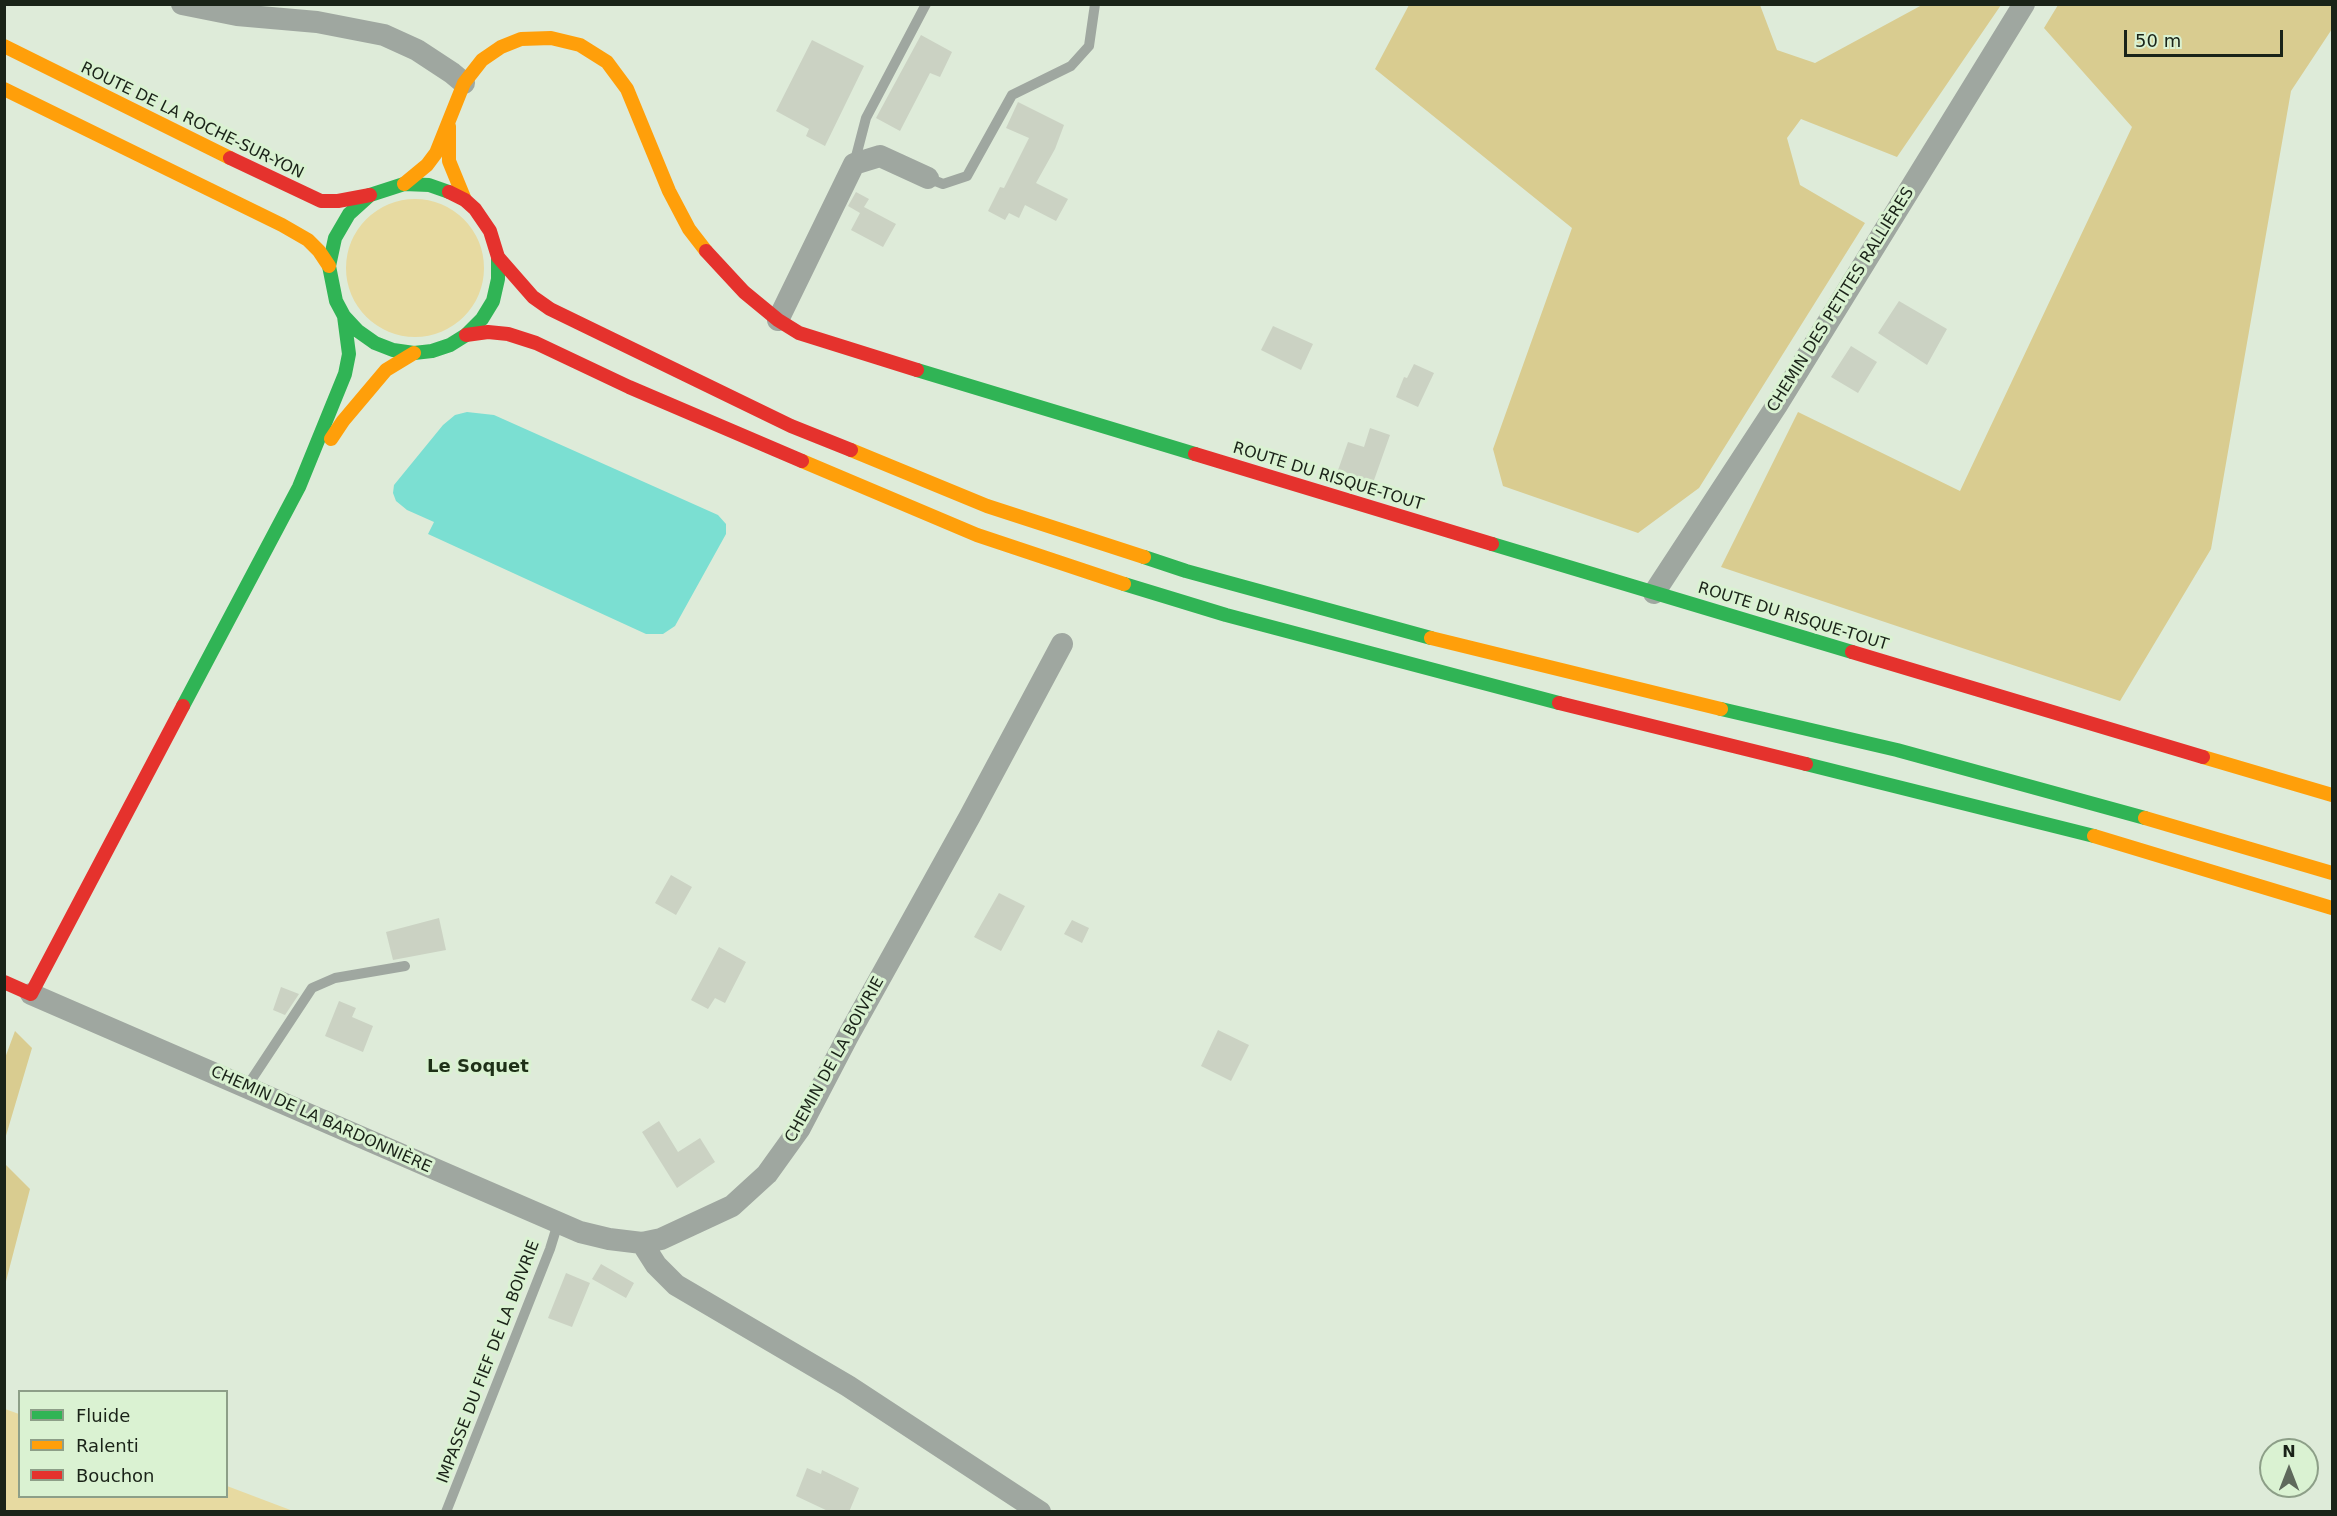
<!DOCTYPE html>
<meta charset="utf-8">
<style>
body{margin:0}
#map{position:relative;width:2337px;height:1516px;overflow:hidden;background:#deebd9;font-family:"DejaVu Sans",sans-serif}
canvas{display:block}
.frame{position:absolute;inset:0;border:6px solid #1a2318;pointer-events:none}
.legend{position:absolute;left:18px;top:1390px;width:210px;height:108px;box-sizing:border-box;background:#daf2d2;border:2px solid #8d9f88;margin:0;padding:8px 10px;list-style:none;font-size:18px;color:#1a2318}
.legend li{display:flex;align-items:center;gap:12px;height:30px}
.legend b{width:30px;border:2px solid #8d9f88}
.north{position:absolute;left:2259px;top:1438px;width:60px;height:60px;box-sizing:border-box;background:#daf2d2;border:2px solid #8d9f88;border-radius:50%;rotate:0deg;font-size:16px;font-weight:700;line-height:24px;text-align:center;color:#1a2318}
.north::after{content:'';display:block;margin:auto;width:21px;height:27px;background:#5f695c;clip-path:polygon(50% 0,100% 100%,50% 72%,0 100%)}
.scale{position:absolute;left:2124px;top:30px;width:159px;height:27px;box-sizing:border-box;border:3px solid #1a2318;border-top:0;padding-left:8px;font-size:18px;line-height:21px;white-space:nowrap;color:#1a2318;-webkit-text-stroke:4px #daf2d2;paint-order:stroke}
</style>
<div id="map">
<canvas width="2337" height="1516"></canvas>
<div class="frame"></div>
<ul class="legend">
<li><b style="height:8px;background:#30b455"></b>Fluide</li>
<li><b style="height:8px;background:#ff9f0a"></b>Ralenti</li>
<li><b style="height:8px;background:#e5322d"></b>Bouchon</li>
</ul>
<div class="north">N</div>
<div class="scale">50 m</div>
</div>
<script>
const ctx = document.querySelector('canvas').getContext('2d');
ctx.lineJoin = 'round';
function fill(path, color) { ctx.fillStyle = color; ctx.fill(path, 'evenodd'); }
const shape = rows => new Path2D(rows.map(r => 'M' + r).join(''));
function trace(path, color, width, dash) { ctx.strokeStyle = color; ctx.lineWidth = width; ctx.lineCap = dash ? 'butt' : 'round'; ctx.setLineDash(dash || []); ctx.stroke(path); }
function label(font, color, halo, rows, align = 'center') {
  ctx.font = font + ' "DejaVu Sans",sans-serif'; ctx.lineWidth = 6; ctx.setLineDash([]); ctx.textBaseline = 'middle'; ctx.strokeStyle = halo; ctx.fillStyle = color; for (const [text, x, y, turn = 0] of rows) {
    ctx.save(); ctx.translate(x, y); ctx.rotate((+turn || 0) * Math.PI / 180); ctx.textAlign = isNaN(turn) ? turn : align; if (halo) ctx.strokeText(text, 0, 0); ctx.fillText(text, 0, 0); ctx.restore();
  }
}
fill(shape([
 '346 268a69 69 0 1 1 138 0a69 69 0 1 1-138 0Z',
 [5,1409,19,1414,20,1496,226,1496,227,1486,293,1511,5,1511]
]), '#e7daa1');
fill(shape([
 [1409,5,1760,5,1777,50,1815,63,1922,5,2001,5,1897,157,1801,119,1787,138,1800,185,1865,223,1699,488,1638,533,1503,486,1493,449,1572,228,1375,69],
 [2058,5,2332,5,2332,29,2291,91,2211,549,2120,701,1721,567,1798,412,1960,491,2132,127,2044,28],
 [15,1031,32,1048,5,1139,5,1058],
 [5,1164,30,1189,5,1285]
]), '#d9cc90');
fill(shape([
 [467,412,494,415,718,515,726,524,726,534,675,626,663,634,646,634,428,534,434,522,407,510,396,501,393,493,394,485,443,425,455,415]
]), '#7bdfd2');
fill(shape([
 [921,35,952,52,940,77,930,73,900,131,876,118],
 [812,40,864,66,825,146,806,136,809,129,776,111],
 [1018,102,1064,125,1055,149,1036,183,1068,199,1056,221,1025,205,1019,218,1009,213,1005,220,988,211,1000,187,1004,188,1029,138,1006,128],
 [856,192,869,199,864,207,896,224,883,247,851,230,860,213,848,206],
 [1899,301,1947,329,1927,365,1878,333],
 [1273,326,1313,344,1301,370,1261,350],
 [1851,346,1877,362,1858,393,1831,377],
 [1414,364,1434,373,1418,407,1396,397,1404,377,1407,378],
 [1370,428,1390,435,1373,483,1337,473,1348,442,1364,447],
 [671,875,692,887,676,915,655,903],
 [999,893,1025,906,1001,951,974,937],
 [439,918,446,950,393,960,386,932],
 [1072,920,1089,928,1082,943,1064,934],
 [719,947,746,962,725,1003,715,998,708,1009,691,1000],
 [281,987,299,994,285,1015,273,1010],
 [339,1001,356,1008,352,1017,373,1026,363,1052,325,1036],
 [1218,1030,1249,1045,1231,1081,1201,1066],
 [659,1121,678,1152,700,1138,715,1162,677,1188,642,1132],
 [601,1264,634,1283,626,1298,592,1279],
 [566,1273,590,1283,572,1327,548,1318],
 [807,1468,821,1474,822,1470,859,1488,849,1512,830,1512,796,1496]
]), '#cbd2c3');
trace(shape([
 [854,164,866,118,926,4],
 [928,178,943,184,967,176,1012,95,1071,66,1089,46,1095,4],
 [246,1088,312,988,335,978,405,966],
 [446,1512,550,1249,558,1223]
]), '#9fa7a0', 10);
trace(shape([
 [182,4,237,15,317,22,384,35,417,50,452,73,464,83],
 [778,320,854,164,880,156,928,178],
 [1654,593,1777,405,2024,4],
 [31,994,580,1232,609,1239,642,1243,661,1239,732,1206,767,1174,800,1128,848,1036,970,816,1062,644],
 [642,1243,656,1265,676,1285,848,1386,1040,1512]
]), '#9fa7a0', 22);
trace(shape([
 [449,192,429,185,404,184,370,195,349,214,335,238,329,266,336,301,344,316,358,331,375,343,393,350,414,353,432,351,450,345,466,335,482,319,493,301,498,279,498,257],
 [917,370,1195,454],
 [1492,544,1852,652],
 [1144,557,1186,571,1431,638],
 [1124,584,1226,615,1559,703],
 [183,706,299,487,345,374,349,354,344,316],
 [1721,709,1897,750,2145,818],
 [1806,764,2094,836]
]), '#30b455', 14);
trace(shape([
 [4,46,230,158],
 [4,89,282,225,308,240,319,251,329,266],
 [449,126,449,161,465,200],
 [404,184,427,165,436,153,464,83,482,60,501,47,521,39,551,38,580,45,607,62,627,89,669,191,689,229,706,251],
 [331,439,343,421,386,370,414,353],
 [851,450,987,506,1144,557],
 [802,461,977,535,1124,584],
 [1431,638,1721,709],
 [2203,757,2332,795],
 [2145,818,2332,873],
 [2094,836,2332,908]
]), '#ff9f0a', 14);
trace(shape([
 [230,158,321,201,338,201,370,195],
 [449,192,465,200,475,209,490,231,498,257,533,297,550,309,791,426,851,450],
 [706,251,744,292,778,320,799,333,917,370],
 [466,335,488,332,508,334,536,343,629,387,802,461],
 [1195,454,1492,544],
 [1852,652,2203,757],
 [1559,703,1806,764],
 [4,982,31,994,183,706]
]), '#e5322d', 14);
label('16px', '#1a2318', '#daf2d2', [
 ["ROUTE DE LA ROCHE-SUR-YON",192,121,26],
 ["CHEMIN DES PETITES RALLIÈRES",1841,300,-58],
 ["ROUTE DU RISQUE-TOUT",1328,477,17],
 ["ROUTE DU RISQUE-TOUT",1793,617,17],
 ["CHEMIN DE LA BOIVRIE",835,1060,-61],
 ["CHEMIN DE LA BARDONNIÈRE",321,1120,24],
 ["IMPASSE DU FIEF DE LA BOIVRIE",489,1362,-69]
]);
label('bold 18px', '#1e3017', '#daf2d2', [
 ["Le Soquet",478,1067]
]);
</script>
